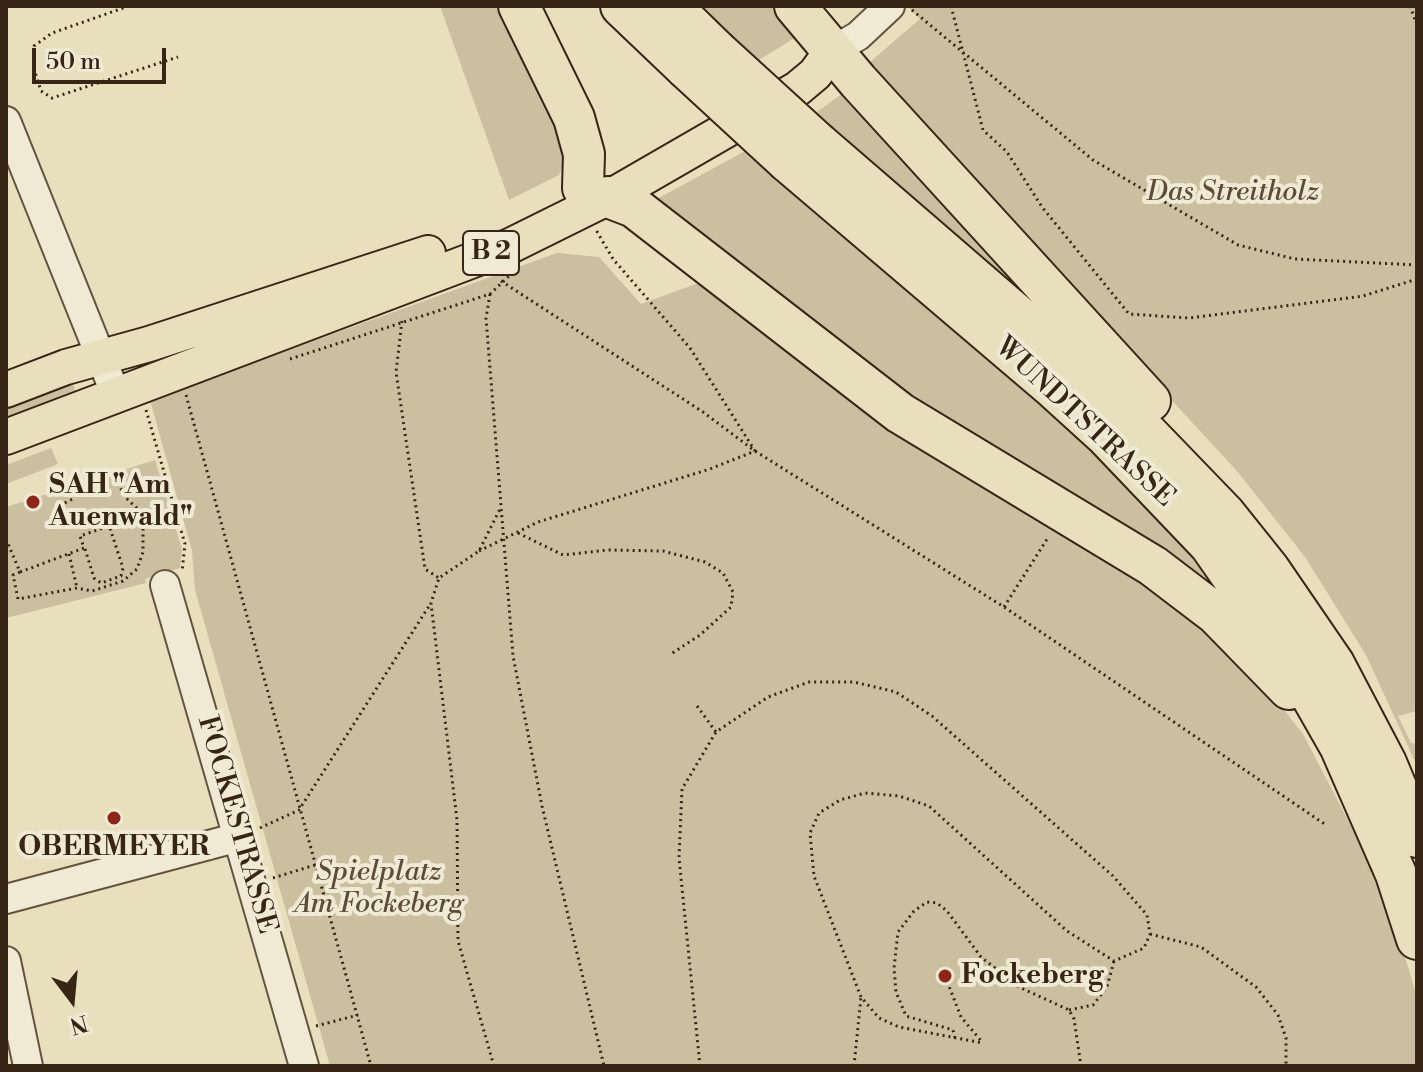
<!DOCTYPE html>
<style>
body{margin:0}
#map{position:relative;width:1423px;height:1072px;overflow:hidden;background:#e8dfbd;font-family:"Libre Bodoni",serif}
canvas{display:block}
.frame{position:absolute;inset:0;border:8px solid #372615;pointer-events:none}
.north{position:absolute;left:32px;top:960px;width:80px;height:80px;-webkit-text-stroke:6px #f0ead4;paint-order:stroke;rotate:164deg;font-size:22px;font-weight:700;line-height:32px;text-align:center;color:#372615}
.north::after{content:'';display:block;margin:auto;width:28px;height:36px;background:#372615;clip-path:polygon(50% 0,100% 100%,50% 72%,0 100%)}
.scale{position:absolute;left:32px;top:48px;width:134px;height:36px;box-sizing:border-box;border:4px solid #372615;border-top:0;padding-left:10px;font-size:24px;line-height:28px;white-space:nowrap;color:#372615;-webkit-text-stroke:6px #f0ead4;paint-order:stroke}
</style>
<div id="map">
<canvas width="1423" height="1072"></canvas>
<div class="frame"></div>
<div class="north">N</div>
<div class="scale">50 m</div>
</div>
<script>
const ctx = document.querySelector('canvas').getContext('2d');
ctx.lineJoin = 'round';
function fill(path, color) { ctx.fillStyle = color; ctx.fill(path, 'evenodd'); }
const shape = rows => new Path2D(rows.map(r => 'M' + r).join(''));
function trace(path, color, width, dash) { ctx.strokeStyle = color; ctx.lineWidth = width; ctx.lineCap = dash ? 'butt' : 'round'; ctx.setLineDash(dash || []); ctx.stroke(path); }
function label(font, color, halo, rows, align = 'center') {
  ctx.font = font + ' "Libre Bodoni",serif'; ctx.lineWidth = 8; ctx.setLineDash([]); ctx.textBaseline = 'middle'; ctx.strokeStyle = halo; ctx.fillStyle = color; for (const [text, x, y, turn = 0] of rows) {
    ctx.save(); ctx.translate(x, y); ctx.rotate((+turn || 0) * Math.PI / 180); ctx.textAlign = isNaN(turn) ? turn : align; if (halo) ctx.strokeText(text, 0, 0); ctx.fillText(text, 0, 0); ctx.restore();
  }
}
fill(shape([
 [440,6,503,6,569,153,559,175,509,200],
 [694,6,784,6,798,36,759,60,733,36,728,39],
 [907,6,1417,6,1417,711,1398,716,1411,743,1417,744,1417,766,1366,655,1305,557,1237,471,864,67,920,19],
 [851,87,1117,375,836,137,840,134,817,112],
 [747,150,1072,423,1237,604,905,406,644,206],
 [557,253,599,257,641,304,701,282,895,432,1155,590,1254,671,1303,734,1386,893,1417,997,1417,1066,330,1066,195,590,192,551,150,400],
 [70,376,78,398,6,426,6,400],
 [51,448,58,464,6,484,6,465],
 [155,460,182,549,180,568,145,579,146,583,6,618,6,507]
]), '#cac0a0');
const minor = shape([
 [832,51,858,36,890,6],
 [6,121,116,395],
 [165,585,304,1066],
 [6,899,239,837],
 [6,961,28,1066]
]);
const major = shape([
 [6,390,66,367,149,344,428,253],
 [6,437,510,246,617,193,797,89,815,74,832,51]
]);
const highway = shape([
 [519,6,574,118,584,154,583,188],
 [621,6,686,68],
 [671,6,716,50],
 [795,6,858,81,1150,401],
 [819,144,1113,398,1225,514,1269,569,1334,664,1386,763,1417,837],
 [788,162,1051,386,1106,436,1210,545,1295,667,1340,746,1396,874,1417,939],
 [608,197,634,207,900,413,1153,566,1216,614,1289,689]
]);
trace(minor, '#63543f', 32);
trace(major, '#372615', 38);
trace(highway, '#372615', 44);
trace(shape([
 [129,6,52,33,34,46,34,69,41,91,52,98,178,57],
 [951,6,983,130,1007,152,1042,207,1129,314,1189,318,1363,296,1417,279],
 [1410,6,1417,25],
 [912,10,1093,160,1238,245,1295,259,1417,265],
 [501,281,703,412,755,451,1004,607,1326,825],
 [490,294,486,318,513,656,542,806,604,1066],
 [402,321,396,372,425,569,439,578],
 [290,359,490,294,509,276],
 [186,395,371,1066],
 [146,410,185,544,182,572],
 [118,483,125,497,143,514],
 [54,508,75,498],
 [6,528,8,528],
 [518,533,563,555,608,550,663,551,705,562,723,573,733,592,731,607,700,635,671,654],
 [6,539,20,572,84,548,80,536,143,514,143,552,137,569,123,581,92,591,77,588,18,599,13,575,20,572],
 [85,549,94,578,101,583,121,576,123,568,109,525],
 [479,551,538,522,710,469,755,451,690,348,613,259,596,230],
 [69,554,77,588],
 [1004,607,1049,536],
 [697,706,716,732],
 [260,828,299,810,431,603],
 [273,878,315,865],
 [1150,934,1201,947,1256,987,1278,1015,1286,1038,1286,1066],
 [945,976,961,1017,983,1043],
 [1069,1010,1093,1005,1107,987,1114,961],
 [316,1026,358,1015],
 [955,1038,953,1030,906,1016,896,992,894,968,898,932,914,911,927,902,937,903,947,911,981,957,1019,987,1069,1010,1074,1019,1081,1066],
 [494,1066,458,941,457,820,431,603,439,578,479,551,501,507],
 [700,1066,679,858,682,789,716,732,768,697,809,682,854,682,896,692,932,716,1113,876,1147,915,1150,934,1144,948,1114,961,1067,931,929,806,899,796,865,793,840,800,819,813,810,833,814,876,861,997,879,1018,899,1027,983,1043],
 [854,1066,861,997]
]), '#372615', 3, [2, 4]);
trace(minor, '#f0ead4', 28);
trace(major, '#e8dfbd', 34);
trace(highway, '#e8dfbd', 40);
const highwayBridge = shape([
 [716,50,819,144],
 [686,68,788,162]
]);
trace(highwayBridge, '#372615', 44, []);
trace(highwayBridge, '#e8dfbd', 40);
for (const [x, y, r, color] of [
 [33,502,8,"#8f2418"],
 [114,818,8,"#8f2418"],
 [945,976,8,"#8f2418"]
]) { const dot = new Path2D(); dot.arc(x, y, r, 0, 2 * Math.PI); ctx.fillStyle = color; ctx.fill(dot); trace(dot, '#f0ead4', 3); }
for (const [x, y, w] of [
 [491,253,56]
]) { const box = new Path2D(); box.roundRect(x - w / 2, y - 22, w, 44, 6); ctx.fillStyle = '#f0ead4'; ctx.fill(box); trace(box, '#372615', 2); }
label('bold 26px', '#372615', null, [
 ["B 2",491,253]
]);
label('italic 28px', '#5c4c38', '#f0ead4', [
 ["Das Streitholz",1233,193],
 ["Spielplatz",379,873],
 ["Am Fockeberg",379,905]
]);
label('28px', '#372615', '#f0ead4', [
 ["WUNDTSTRASSE",1084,423,43],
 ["FOCKESTRASSE",236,825,74]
]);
label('bold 28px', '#372615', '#f0ead4', [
 ["SAH \"Am",49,486],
 ["Auenwald\"",49,518],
 ["OBERMEYER",114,848,"center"],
 ["Fockeberg",961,976]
], 'left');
</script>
